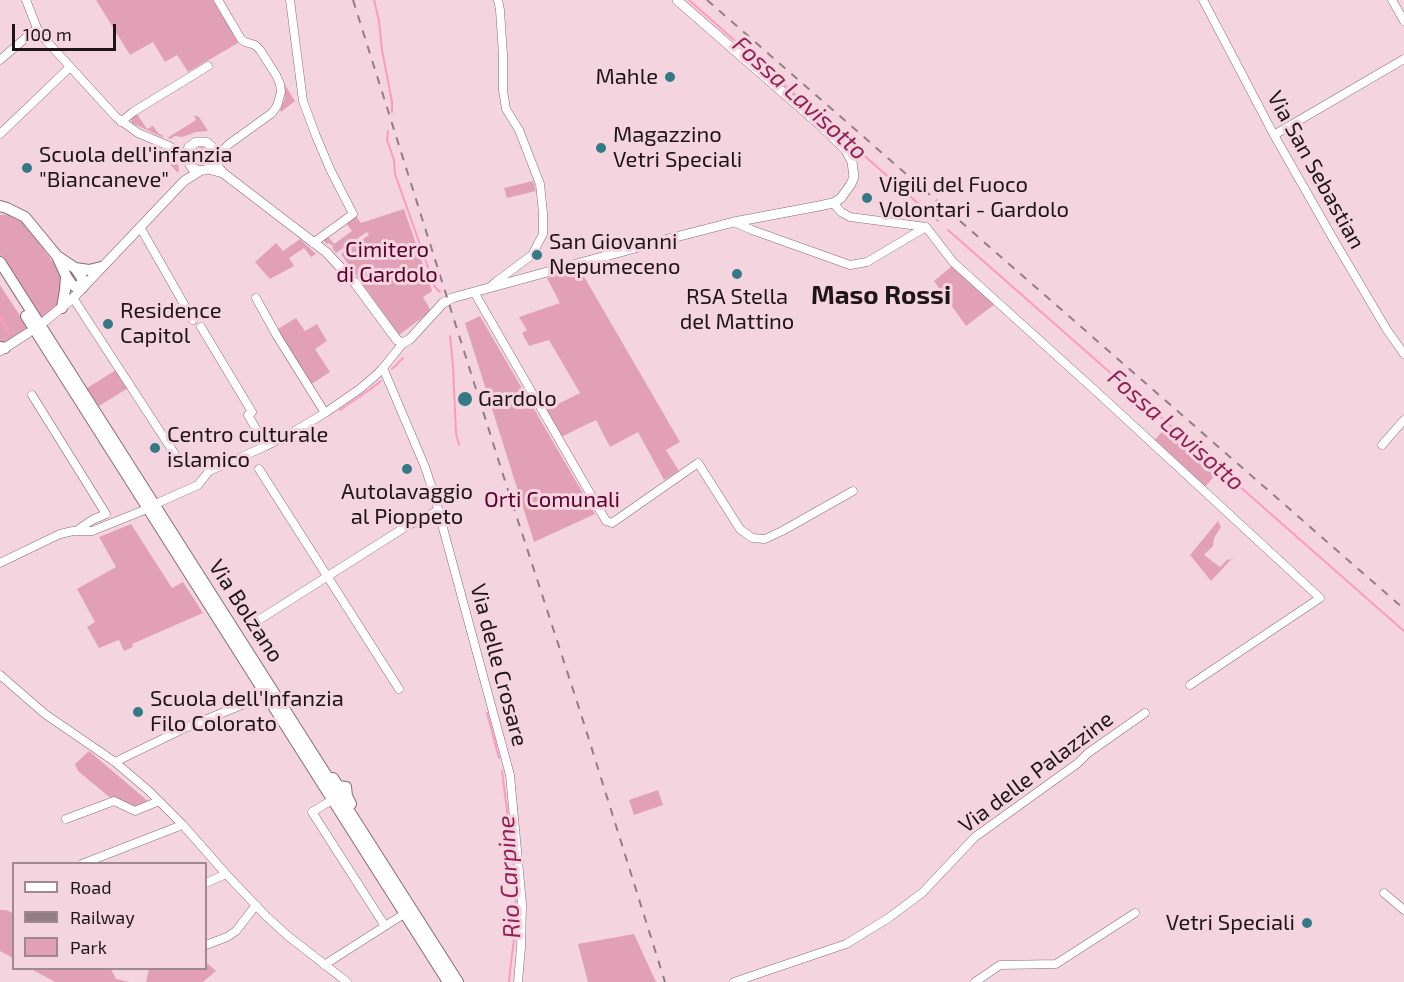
<!DOCTYPE html>
<style>
body{margin:0}
#map{position:relative;width:1404px;height:982px;overflow:hidden;background:#f4d5df;font-family:"Exo 2",sans-serif}
canvas{display:block}
.legend{position:absolute;left:12px;top:862px;width:195px;height:108px;box-sizing:border-box;background:#f4d5df;border:2px solid #9f888f;margin:0;padding:8px 10px;list-style:none;font-size:18px;color:#1f1518}
.legend li{display:flex;align-items:center;gap:12px;height:30px}
.legend b{width:30px;border:2px solid #9f888f}
.scale{position:absolute;left:12px;top:24px;width:104px;height:27px;box-sizing:border-box;border:3px solid #1f1518;border-top:0;padding-left:8px;font-size:18px;line-height:21px;white-space:nowrap;color:#1f1518;-webkit-text-stroke:4px #f4d5df;paint-order:stroke}
</style>
<div id="map">
<canvas width="1404" height="982"></canvas>
<ul class="legend">
<li><b style="height:8px;background:#fff"></b>Road</li>
<li><b style="height:8px;background:#937d84"></b>Railway</li>
<li><b style="height:16px;background:#e2a0b6"></b>Park</li>
</ul>
<div class="scale">100 m</div>
</div>
<script>
const ctx = document.querySelector('canvas').getContext('2d');
ctx.lineJoin = 'round';
function fill(path, color) { ctx.fillStyle = color; ctx.fill(path, 'evenodd'); }
const shape = rows => new Path2D(rows.map(r => 'M' + r).join(''));
function trace(path, color, width, dash) { ctx.strokeStyle = color; ctx.lineWidth = width; ctx.lineCap = dash ? 'butt' : 'round'; ctx.setLineDash(dash || []); ctx.stroke(path); }
function label(font, color, halo, rows, align = 'center') {
  ctx.font = font + ' "Exo 2",sans-serif'; ctx.lineWidth = 6; ctx.setLineDash([]); ctx.textBaseline = 'middle'; ctx.strokeStyle = halo; ctx.fillStyle = color; for (const [text, x, y, turn = 0] of rows) {
    ctx.save(); ctx.translate(x, y); ctx.rotate((+turn || 0) * Math.PI / 180); ctx.textAlign = isNaN(turn) ? turn : align; if (halo) ctx.strokeText(text, 0, 0); ctx.fillText(text, 0, 0); ctx.restore();
  }
}
fill(shape([
 [96,0,213,0,233,32,238,43,188,72,177,55,165,62,153,42,130,55],
 [285,85,295,101,281,112,280,110,285,98],
 [137,114,147,129,153,126,159,134,162,135,164,138,132,123,131,119],
 [194,115,199,117,208,131,196,132,182,137,175,136,171,139,167,138,196,120],
 [151,144,165,150,167,155,177,161,179,168,178,173],
 '192 156a9 9 0 1 1 18 0a9 9 0 1 1-18 0Z',
 [533,181,536,191,507,198,504,188],
 [404,209,432,291,423,297,431,311,399,335,341,254,369,235,367,232,336,253,332,248,333,246,329,243,327,244,322,239,327,235,334,244,352,231,345,222,355,215,361,223],
 [9,214,21,219,64,277,59,305,42,319,0,255,0,215],
 [300,239,316,254,311,257,304,248,289,258,294,266,270,279,255,262,276,243,283,251],
 [952,266,995,304,966,326,934,281],
 [579,268,680,442,666,450,679,471,664,480,638,432,610,447,596,420,561,437,546,410,580,393,549,340,529,346,522,333,527,330,519,317,560,303,547,278],
 [0,285,28,328,4,344,0,343],
 [480,316,595,514,534,542,465,323],
 [296,318,305,331,317,324,327,341,315,349,330,372,310,385,276,330],
 [116,370,128,388,99,406,87,388],
 [1167,426,1218,472,1204,488,1153,442],
 [1218,521,1221,527,1214,538,1213,546,1204,555,1220,567,1228,559,1230,560,1240,550,1211,581,1190,555],
 [131,524,172,588,183,582,203,613,132,644,133,647,124,651,119,640,99,648,87,627,95,622,77,589,116,567,99,537],
 [89,751,149,802,135,809,108,796,78,771,75,764],
 [658,790,663,805,634,815,629,800],
 [0,910,6,910,13,913,13,958,0,951],
 [634,934,656,982,588,982,578,944],
 [207,963,216,971,203,982,146,982,149,969,206,968,206,964],
 [31,969,111,969,116,979,130,982,55,982]
]), '#e2a0b6');
trace(shape([
 [374,0,379,21,382,50,392,102,392,112],
 [689,0,938,221],
 [388,131,387,140,394,160,395,174,435,287,440,292],
 [948,230,1404,631],
 [0,314,8,334],
 [450,336,453,366,456,433,459,445],
 [392,369,403,358],
 [340,410,372,388,381,381],
 [487,713,499,758],
 [502,771,515,874,516,923,510,971,509,982]
]), '#fd9abd', 2);
const minor = shape([
 [26,0,37,28,42,36,116,117,138,133,169,146,186,158],
 [290,0,303,101,316,136,330,169,353,214,313,243],
 [1203,0,1274,135,1335,242,1387,330,1404,354],
 [1392,0,1404,21],
 [0,60,37,28],
 [121,122,133,112,208,66],
 [0,134,70,67],
 [1274,135,1404,59],
 [215,158,229,144,272,113,277,106,281,92,280,84,276,75,260,50,255,45,245,42,241,39,218,0],
 [833,203,841,212,850,217,926,227,953,262,1099,394,1320,598,1190,685],
 [734,222,752,230,850,265,867,262,926,227],
 [140,227,193,320],
 [490,287,497,281,532,255,543,234,543,213,540,184,519,130,506,109,503,90,503,55,500,10,498,0],
 [474,292,606,521,612,523,698,463,740,529,752,538,765,539,784,530,853,491],
 [73,298,176,456],
 [256,298,277,336,325,413],
 [201,327,252,412,248,415,266,446],
 [383,368,425,467,433,491,510,775,522,904,521,947,518,982],
 [32,395,106,514,92,520,76,531],
 [1382,445,1404,420],
 [259,469,399,689],
 [160,502,198,485,209,471,266,446,293,432,325,413,361,388,376,375,383,368,403,343],
 [0,563,60,534,73,531,92,531,142,511],
 [257,621,407,526,439,510],
 [0,675,45,714,115,762,149,791,182,824,226,874,266,916,288,936,347,982],
 [115,762,185,728,254,700],
 [332,800,312,812,385,926],
 [66,819,114,801,135,811,159,801],
 [82,864,177,827,182,824],
 [206,883,226,874],
 [1384,893,1404,910],
 [206,945,227,937,236,931,256,905],
 [324,965,404,914],
 [734,982,846,944,887,919,922,893,975,837,1078,763,1088,753,1145,713],
 [975,982,1000,965,1056,964,1135,913]
]);
const tertiary = shape([
 [214,162,223,173,326,252,355,283,397,340,403,343,410,339,443,303,452,298,668,239,734,222,819,206,833,203,841,198,851,184,854,177,852,162,846,150,819,124,677,0],
 [200,171,192,168,186,158,186,154,189,147,196,142,206,142,213,148,215,158,210,167],
 [45,321,73,298,184,181,200,171,208,169,223,173],
 [0,351,28,333]
]);
const secondary = shape([
 [0,206,7,208,25,217,57,256,75,268,82,278,82,288,76,287,71,284,66,276,57,256],
 [0,262,458,982],
 [75,268,89,270,101,267],
 [62,308,65,290,66,277],
 [26,316,448,982],
 [0,347,5,348],
 [333,778,338,786,346,787,347,796,351,804]
]);
trace(minor, '#886d75', 9);
trace(tertiary, '#886d75', 10);
trace(secondary, '#886d75', 12);
trace(minor, '#fff', 8);
trace(tertiary, '#fff', 9);
trace(secondary, '#fff', 10);
trace(shape([
 [353,0,506,484,580,711,665,982],
 [707,0,1404,609]
]), '#937d84', 2, [8, 8]);
for (const [x, y, r, color] of [
 [670,77,6,"#337a85"],
 [601,148,6,"#337a85"],
 [27,168,6,"#337a85"],
 [867,198,6,"#337a85"],
 [537,255,6,"#337a85"],
 [737,274,6,"#337a85"],
 [108,324,6,"#337a85"],
 [465,399,8,"#337a85"],
 [155,448,6,"#337a85"],
 [407,469,6,"#337a85"],
 [138,712,6,"#337a85"],
 [1307,923,6,"#337a85"]
]) { const dot = new Path2D(); dot.arc(x, y, r, 0, 2 * Math.PI); ctx.fillStyle = color; ctx.fill(dot); trace(dot, '#f4d5df', 2); }
label('22px', '#1f1518', '#f4d5df', [
 ["Mahle",658,77,"right"],
 ["Magazzino",613,135],
 ["Vetri Speciali",613,160],
 ["Scuola dell'infanzia",39,155],
 ["\"Biancaneve\"",39,180],
 ["Vigili del Fuoco",879,185],
 ["Volontari - Gardolo",879,210],
 ["San Giovanni",549,242],
 ["Nepumeceno",549,267],
 ["RSA Stella",737,297,"center"],
 ["del Mattino",737,322,"center"],
 ["Residence",120,311],
 ["Capitol",120,336],
 ["Gardolo",478,399],
 ["Centro culturale",167,435],
 ["islamico",167,460],
 ["Autolavaggio",407,492,"center"],
 ["al Pioppeto",407,517,"center"],
 ["Scuola dell'Infanzia",150,699],
 ["Filo Colorato",150,724],
 ["Vetri Speciali",1295,923,"right"]
], 'left');
label('22px', '#1f1518', '#f4d5df', [
 ["Via San Sebastian",1316,170,61],
 ["Via Bolzano",246,611,57],
 ["Via delle Crosare",499,665,75],
 ["Via delle Palazzine",1036,772,-37]
]);
label('22px', '#59002e', '#f4d5df', [
 ["Cimitero",387,250],
 ["di Gardolo",387,275],
 ["Orti Comunali",552,500]
]);
label('italic 24px', '#922156', '#f4d5df', [
 ["Fossa Lavisotto",800,98,42],
 ["Fossa Lavisotto",1176,430,41],
 ["Rio Carpine",509,877,-93]
]);
label('bold 26px', '#1f1518', '#f4d5df', [
 ["Maso Rossi",881,295]
]);
</script>
